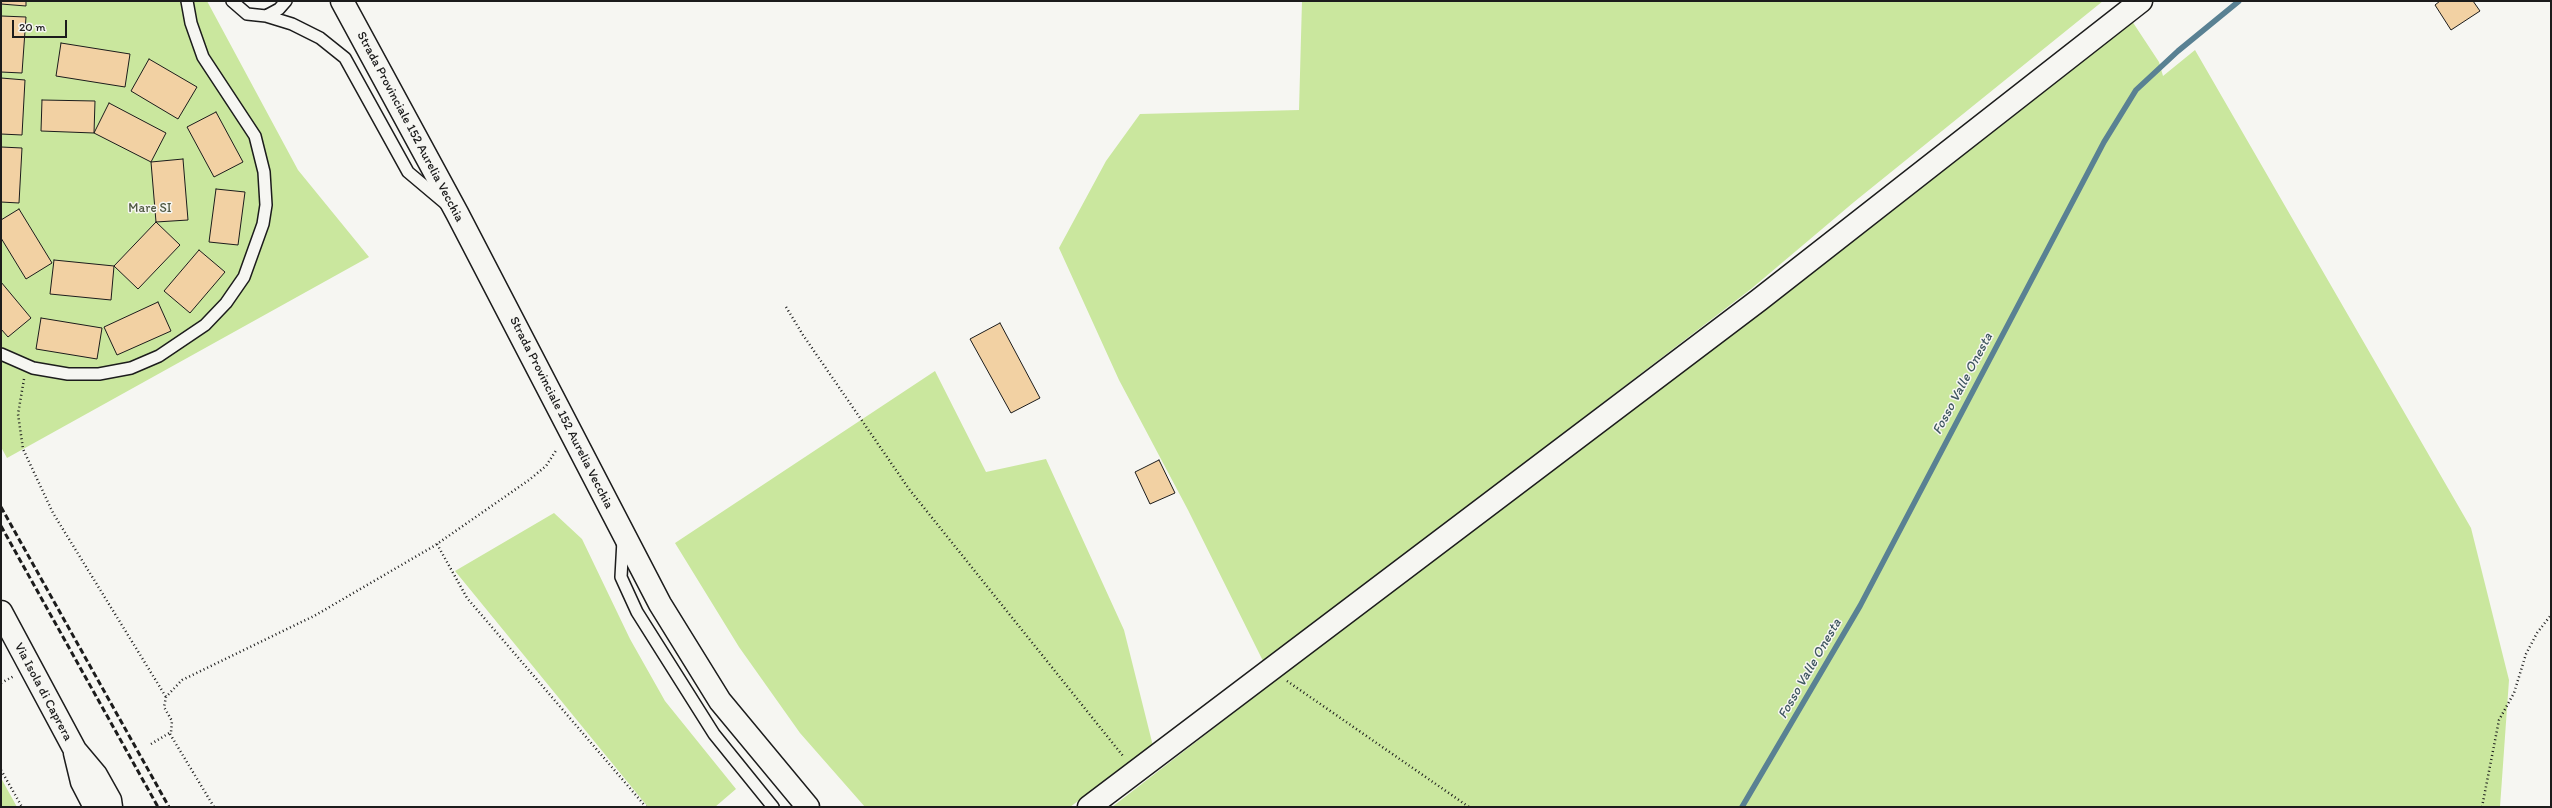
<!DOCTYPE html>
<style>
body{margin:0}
#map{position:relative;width:2552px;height:808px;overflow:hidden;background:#f6f6f2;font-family:Itim,sans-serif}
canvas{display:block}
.frame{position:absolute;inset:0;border:2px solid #1c1c1c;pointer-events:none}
.scale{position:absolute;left:12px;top:20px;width:55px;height:18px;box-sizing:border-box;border:2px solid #1c1c1c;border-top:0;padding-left:5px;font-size:12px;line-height:14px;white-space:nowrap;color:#1c1c1c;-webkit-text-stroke:3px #f6f6f2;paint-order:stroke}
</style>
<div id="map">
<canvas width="2552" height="808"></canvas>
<div class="frame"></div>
<div class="scale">20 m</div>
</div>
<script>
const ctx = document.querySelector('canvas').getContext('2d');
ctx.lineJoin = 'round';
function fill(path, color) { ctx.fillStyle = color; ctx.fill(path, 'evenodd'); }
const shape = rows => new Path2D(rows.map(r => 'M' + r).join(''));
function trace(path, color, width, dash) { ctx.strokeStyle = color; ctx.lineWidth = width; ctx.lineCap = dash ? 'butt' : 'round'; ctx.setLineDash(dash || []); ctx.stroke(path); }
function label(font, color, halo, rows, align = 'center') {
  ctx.font = font + ' Itim,sans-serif'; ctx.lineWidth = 3; ctx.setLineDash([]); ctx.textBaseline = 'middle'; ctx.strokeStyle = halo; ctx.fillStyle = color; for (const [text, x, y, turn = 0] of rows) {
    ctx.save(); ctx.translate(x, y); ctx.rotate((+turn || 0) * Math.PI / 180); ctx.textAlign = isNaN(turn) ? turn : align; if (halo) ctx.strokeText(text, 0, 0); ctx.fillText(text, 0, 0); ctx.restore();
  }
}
fill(shape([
 [1,1,207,1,298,170,369,257,7,458,1,447],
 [1302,1,2103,1,1854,202,1751,289,1264,663,1188,510,1119,380,1059,248,1106,161,1140,114,1299,110],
 [2130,18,2159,62,2163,76,2195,50,2471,528,2509,680,2500,807,1112,807],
 [935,371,986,472,1046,459,1124,630,1153,746,1070,807,865,807,800,733,739,647,675,543],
 [554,513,582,539,630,639,665,701,736,789,715,807,648,807,455,571],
 [1,778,17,807,1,807]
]), '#cae79e');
trace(shape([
 [1742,807,1860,606,2104,142,2136,90,2178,51,2239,1]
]), '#598193', 5.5);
const building = shape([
 [1,1,26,1,26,6,1,4,1,1],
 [2440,1,2473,1,2480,11,2451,30,2435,5,2440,1],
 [1,16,26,17,22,73,1,72,1,16],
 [61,43,130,54,125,87,56,76,61,43],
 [149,59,197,87,178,119,131,91,149,59],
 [1,78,25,80,22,135,1,134,1,78],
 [42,100,95,101,94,133,41,131,42,100],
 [109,103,166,133,151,162,94,133,109,103],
 [216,112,243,162,214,177,187,127,216,112],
 [1,147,22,148,19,203,1,202,1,147],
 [183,159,188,220,156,222,151,162,183,159],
 [216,189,245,192,238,245,209,242,216,189],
 [19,209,52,263,26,279,1,238,1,220,19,209],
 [156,222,180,245,138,289,114,266,156,222],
 [199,250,225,272,190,313,164,291,199,250],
 [54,260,114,266,111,300,50,294,54,260],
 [1,282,31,318,8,337,1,329,1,282],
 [158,302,171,331,117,355,104,327,158,302],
 [41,318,102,328,97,359,36,349,41,318],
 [1000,323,1040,398,1011,413,970,339,1000,323],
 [1159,460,1175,493,1150,504,1135,472,1159,460]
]);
fill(building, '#f2d1a3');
trace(building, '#1c1c1c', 1);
const service = shape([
 [232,1,247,14,266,16,292,24,320,38,345,58,408,172,446,204],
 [266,16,279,9,286,1],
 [1,354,33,368,68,374,99,374,131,368,159,356,205,325,226,303,244,277,263,224,266,205,264,172,255,136,203,57,191,23,187,1],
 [623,540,621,577,637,612,714,734,773,807]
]);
const minor = shape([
 [1089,807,1759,300,2141,1]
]);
const tertiary = shape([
 [1,612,75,750,96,775,110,800,111,807],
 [75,753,82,782,95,807]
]);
const secondary = shape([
 [342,1,457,213,660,604,720,701,808,807]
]);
trace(service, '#1c1c1c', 14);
trace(minor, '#1c1c1c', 25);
trace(tertiary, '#1c1c1c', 25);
trace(secondary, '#1c1c1c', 25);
trace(shape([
 [786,307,803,335,909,489,1123,756],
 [24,379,18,414,23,449,53,513,166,697],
 [437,544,467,598,646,807],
 [1287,681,1469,807],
 [1,683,14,676],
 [170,734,214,807],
 [151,744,171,732,172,721,164,707,166,697,182,680,314,616,434,546,529,480,546,466,557,449],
 [1,770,22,807],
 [2482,807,2499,720,2514,693,2526,654,2537,633,2551,615]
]), '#1c1c1c', 2.5, [1, 3]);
trace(service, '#f6f6f2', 11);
trace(minor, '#f6f6f2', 22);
trace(tertiary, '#f6f6f2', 22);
trace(secondary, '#f6f6f2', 22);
trace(shape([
 [1,507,169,807],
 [1,526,158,807]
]), '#1c1c1c', 3, [6, 3]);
label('13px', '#1c1c1c', '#f6f6f2', [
 ["Strada Provinciale 152 Aurelia Vecchia",410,127,62],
 ["Strada Provinciale 152 Aurelia Vecchia",561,413,63],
 ["Via Isola di Caprera",43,692,62]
]);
label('13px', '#505943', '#f6f6f2', [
 ["Mare SI",150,209]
]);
label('italic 14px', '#405761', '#f6f6f2', [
 ["Fosso Valle Onesta",1963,384,-62],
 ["Fosso Valle Onesta",1810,669,-60]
]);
</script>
